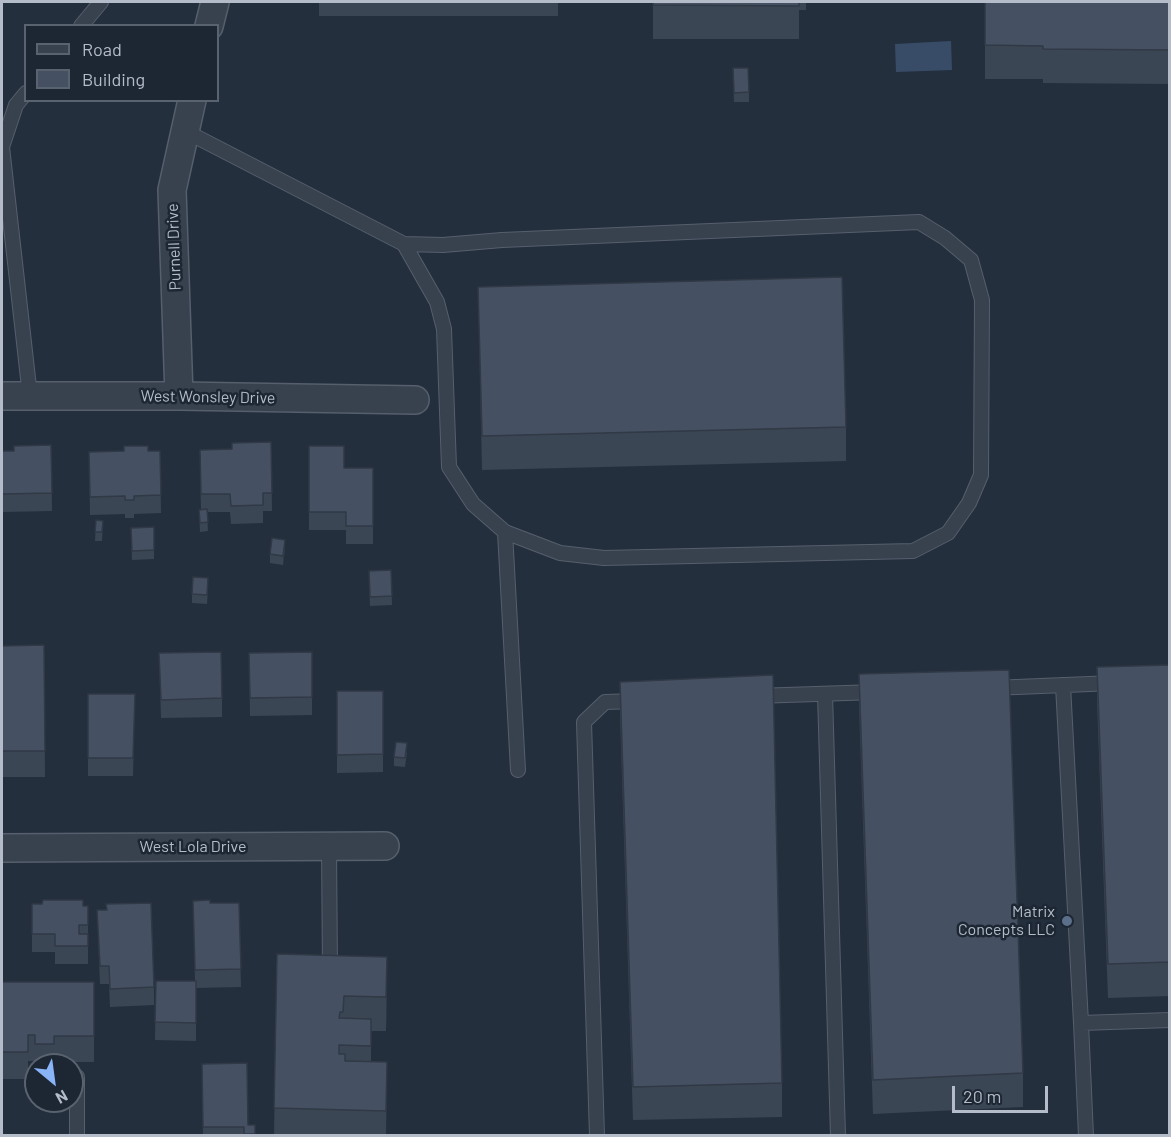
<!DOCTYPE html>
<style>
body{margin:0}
#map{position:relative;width:1171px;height:1137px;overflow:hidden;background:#242f3e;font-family:Barlow,sans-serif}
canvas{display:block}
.frame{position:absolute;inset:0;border:3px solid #b4bcc9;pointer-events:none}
.legend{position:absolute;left:24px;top:24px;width:195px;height:78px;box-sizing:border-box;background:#1d2633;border:2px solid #59626f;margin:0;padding:8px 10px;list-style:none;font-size:18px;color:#b4bcc9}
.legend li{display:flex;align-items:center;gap:12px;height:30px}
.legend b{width:30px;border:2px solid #59626f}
.north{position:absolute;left:24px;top:1053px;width:60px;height:60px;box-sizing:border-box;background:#1d2633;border:2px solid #59626f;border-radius:50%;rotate:151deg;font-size:16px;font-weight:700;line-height:24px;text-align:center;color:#b4bcc9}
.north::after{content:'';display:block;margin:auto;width:21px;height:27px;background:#8ab4f8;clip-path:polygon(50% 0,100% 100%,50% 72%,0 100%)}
.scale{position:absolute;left:952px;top:1086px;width:96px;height:27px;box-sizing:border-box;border:3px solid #b4bcc9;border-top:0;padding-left:8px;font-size:18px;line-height:21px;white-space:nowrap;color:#b4bcc9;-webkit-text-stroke:4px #1d2633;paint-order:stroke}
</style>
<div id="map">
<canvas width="1171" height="1137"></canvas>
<div class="frame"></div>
<ul class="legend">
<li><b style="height:8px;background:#38414e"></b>Road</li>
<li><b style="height:16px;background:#455162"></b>Building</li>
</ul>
<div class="north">N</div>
<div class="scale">20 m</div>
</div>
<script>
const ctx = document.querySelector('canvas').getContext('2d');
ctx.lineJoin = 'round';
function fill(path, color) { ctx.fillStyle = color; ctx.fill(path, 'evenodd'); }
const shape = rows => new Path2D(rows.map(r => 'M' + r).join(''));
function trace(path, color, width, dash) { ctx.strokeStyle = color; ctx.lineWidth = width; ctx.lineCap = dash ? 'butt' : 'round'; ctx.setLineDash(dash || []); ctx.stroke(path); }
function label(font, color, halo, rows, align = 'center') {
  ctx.font = font + ' Barlow,sans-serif'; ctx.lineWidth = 5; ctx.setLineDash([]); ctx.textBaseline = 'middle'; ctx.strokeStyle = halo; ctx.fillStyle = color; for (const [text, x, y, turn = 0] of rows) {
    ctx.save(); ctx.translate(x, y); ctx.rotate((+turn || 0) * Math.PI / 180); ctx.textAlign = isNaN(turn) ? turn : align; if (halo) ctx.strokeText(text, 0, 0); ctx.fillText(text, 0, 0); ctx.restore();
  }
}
fill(shape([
 [951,41,952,70,896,72,895,44]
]), '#394c67');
const service = shape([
 [81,26,101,2],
 [26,93,16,105,2,147,30,396],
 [185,131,404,244,443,245,502,240,919,222,945,238,971,260,982,300,981,475,969,503,948,533,913,551,604,558,560,553,505,532,473,504,449,467,444,329,437,302,404,244],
 [505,532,518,770],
 [1063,685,1081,1023],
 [992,688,1114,683],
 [825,694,838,1136],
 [755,696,877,692],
 [329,846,330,971],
 [77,1077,77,1136],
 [597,1136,584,722,605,702,637,701],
 [1086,1136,1081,1023,1170,1020]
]);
const minor = shape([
 [209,26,215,2],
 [2,396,179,396,415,400],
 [179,396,172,190,192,100],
 [2,848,385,846]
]);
trace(service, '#565f6c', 16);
trace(minor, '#565f6c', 30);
trace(service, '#38414e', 14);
trace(minor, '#38414e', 27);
fill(shape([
 [319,2,558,2,558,16,319,16],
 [653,2,806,2,806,10,799,10,799,39,653,39],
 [985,2,1170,2,1170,84,1043,83,1043,79,985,79],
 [733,77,749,92,749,102,734,102],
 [478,287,846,427,846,461,482,470],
 [271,442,272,511,263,511,263,523,231,524,230,512,207,512,208,531,200,532,199,510,201,510,200,468,232,449],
 [51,445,52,511,2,512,2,451,14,451],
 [309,446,344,468,373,468,373,544,346,544,346,530,309,530],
 [160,451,161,513,134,514,134,518,125,518,125,514,90,515,89,452],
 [96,520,103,521,102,541,95,541],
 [154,527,154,559,132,560,131,528],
 [285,550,283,565,270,563,270,554],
 [391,570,392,605,370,606,369,580],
 [208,588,207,604,192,603,192,594],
 [44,645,45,777,2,777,2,646],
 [312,652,312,715,250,716,249,653],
 [159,653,222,698,222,717,161,718],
 [1170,665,1170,996,1108,998,1097,701,1097,667],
 [859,674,1023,1073,1023,1107,873,1114,859,707],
 [620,682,782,1083,782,1117,633,1120,620,716],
 [337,691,383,691,383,772,337,773],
 [88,694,135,694,133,776,88,776],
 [407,752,405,767,394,766,394,757],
 [193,901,210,903,239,903,241,987,196,988,196,1041,155,1040,156,981,195,981],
 [32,904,88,906,88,964,55,964,55,952,32,952],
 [97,910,154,987,154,1005,110,1007,109,984,100,984],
 [277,954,387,990,386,1031,371,1031,371,1061,387,1062,386,1136,274,1136],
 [2,982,94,982,94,1062,54,1062,54,1065,36,1065,35,1070,35,1061,28,1061,28,1079,2,1079],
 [202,1064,248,1125,255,1125,255,1136,203,1136]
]), '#3b4654');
fill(shape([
 [285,540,285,550,283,565,283,556],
 [387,957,387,990,386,1031,386,997]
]), '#303945');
const building = shape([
 [653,2,799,2,799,6,653,5,653,2],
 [985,2,1170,2,1170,50,1043,49,1043,46,985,45,985,2],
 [733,68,748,68,749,92,734,93,733,68],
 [842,277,846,427,482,436,478,287,842,277],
 [271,442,272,493,263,493,263,505,231,506,230,494,201,494,200,450,232,449,232,443,271,442],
 [51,445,52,493,2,494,2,451,14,451,14,446,51,445],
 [124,446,148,446,148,451,160,451,161,495,134,496,134,500,125,500,125,496,90,497,89,452,124,451,124,446],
 [309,446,344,446,344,468,373,468,373,526,346,526,346,512,309,512,309,446],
 [207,509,208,522,200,523,199,510,207,509],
 [96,520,103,521,102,532,95,532,96,520],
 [154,527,154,550,132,551,131,528,154,527],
 [272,538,285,540,283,556,270,554,272,538],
 [391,570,392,596,370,597,369,571,391,570],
 [193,577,208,578,207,595,192,594,193,577],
 [44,645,45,751,2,751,2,646,44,645],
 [221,652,222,698,161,700,159,653,221,652],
 [312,652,312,697,250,698,249,653,312,652],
 [1170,665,1170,962,1108,964,1097,667,1170,665],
 [1009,670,1023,1073,873,1080,859,674,1009,670],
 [773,675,782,1083,633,1087,620,682,773,675],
 [337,691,383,691,383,754,337,755,337,691],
 [88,694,135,694,133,758,88,758,88,694],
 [396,742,407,743,405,758,394,757,396,742],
 [43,900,83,900,83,906,88,906,88,925,79,925,79,934,88,934,88,946,55,946,55,934,32,934,32,904,42,904,43,900],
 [210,900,210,903,239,903,241,969,195,970,193,901,210,900],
 [151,903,154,987,110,989,109,966,100,966,97,910,107,910,106,904,151,903],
 [277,954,387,957,386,997,344,996,343,1012,340,1012,339,1018,371,1019,371,1046,339,1045,339,1054,345,1054,345,1061,387,1062,386,1111,274,1108,277,954],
 [156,981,196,981,196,1023,155,1022,156,981],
 [2,982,94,982,94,1036,54,1036,54,1044,35,1044,35,1035,28,1035,28,1052,2,1052,2,982],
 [247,1063,248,1125,255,1125,255,1134,244,1134,244,1127,203,1127,202,1064,247,1063]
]);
fill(building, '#455162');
trace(building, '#303945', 1.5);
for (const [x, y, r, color] of [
 [1067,921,6,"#5c6f8a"]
]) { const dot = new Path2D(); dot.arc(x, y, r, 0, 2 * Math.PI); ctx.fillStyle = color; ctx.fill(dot); trace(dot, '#1d2633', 2); }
label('16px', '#b4bcc9', '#1d2633', [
 ["Purnell Drive",174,247,-92],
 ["West Wonsley Drive",208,397,1],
 ["West Lola Drive",193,847]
]);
label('16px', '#b4bcc9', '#1d2633', [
 ["Matrix",1055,912],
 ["Concepts LLC",1055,930]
], 'right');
</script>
